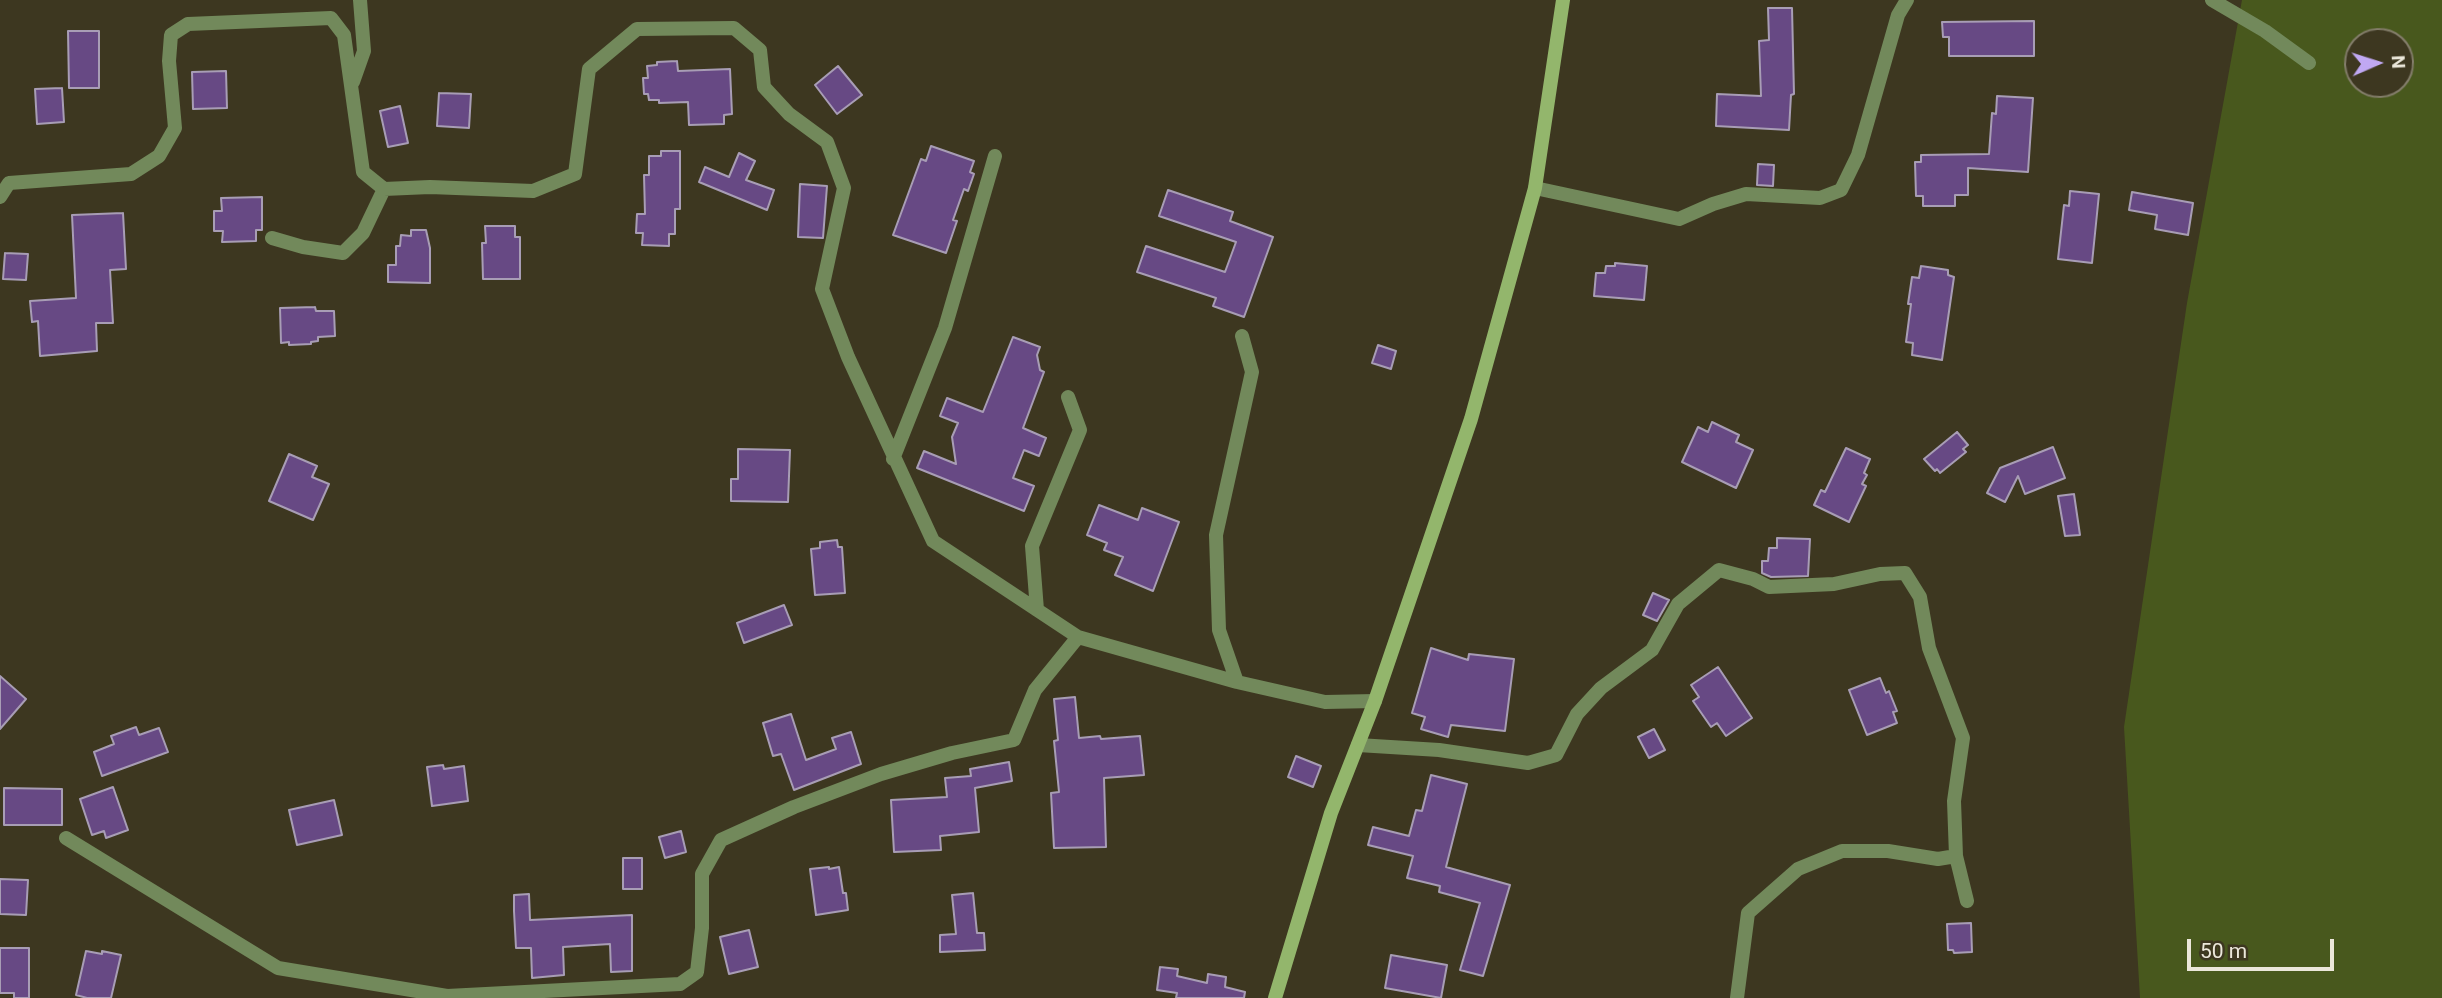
<!DOCTYPE html>
<style>
body{margin:0}
#map{position:relative;width:2442px;height:998px;overflow:hidden;background:#3d3720;font-family:Roboto,sans-serif}
canvas{display:block}
.north{position:absolute;left:2344px;top:28px;width:70px;height:70px;box-sizing:border-box;background:#3d3720;border:2px solid #837d6a;border-radius:50%;rotate:87deg;font-size:19px;font-weight:700;line-height:28px;text-align:center;color:#ebe7da}
.north::after{content:'';display:block;margin:auto;width:24px;height:32px;background:#c0a8f3;clip-path:polygon(50% 0,100% 100%,50% 72%,0 100%)}
.scale{position:absolute;left:2187px;top:939px;width:147px;height:32px;box-sizing:border-box;border:4px solid #ebe7da;border-top:0;padding-left:9px;font-size:21px;line-height:24px;white-space:nowrap;color:#ebe7da;-webkit-text-stroke:5px #3d3720;paint-order:stroke}
</style>
<div id="map">
<canvas width="2442" height="998"></canvas>
<div class="north">N</div>
<div class="scale">50 m</div>
</div>
<script>
const ctx = document.querySelector('canvas').getContext('2d');
ctx.lineJoin = 'round';
function fill(path, color) { ctx.fillStyle = color; ctx.fill(path, 'evenodd'); }
const shape = rows => new Path2D(rows.map(r => 'M' + r).join(''));
function trace(path, color, width, dash) { ctx.strokeStyle = color; ctx.lineWidth = width; ctx.lineCap = dash ? 'butt' : 'round'; ctx.setLineDash(dash || []); ctx.stroke(path); }
fill(shape([
 [2242,0,2442,0,2442,998,2140,998,2124,727,2187,303],
 [2358,42,2400,42,2400,84,2358,84]
]), '#48581d');
const building = shape([
 [1768,8,1792,8,1794,94,1791,95,1789,130,1716,126,1717,94,1761,96,1759,41,1769,40,1768,8],
 [2034,21,2034,56,1949,56,1949,37,1943,37,1942,22,2034,21],
 [68,31,99,31,99,88,69,88,68,31],
 [677,61,678,71,730,69,732,114,724,115,724,124,689,125,688,102,659,103,659,100,649,100,648,94,644,94,643,78,648,78,647,66,657,65,657,62,677,61],
 [838,66,862,95,837,114,815,85,838,66],
 [226,71,227,108,193,109,192,72,226,71],
 [62,88,64,122,37,124,35,89,62,88],
 [439,93,471,94,469,128,437,126,439,93],
 [1997,96,2033,98,2028,172,1968,168,1968,195,1955,195,1955,206,1923,206,1923,196,1916,196,1915,162,1921,162,1921,155,1989,154,1992,113,1996,114,1997,96],
 [400,106,408,143,388,147,380,111,400,106],
 [931,146,974,161,970,172,974,174,968,191,964,189,953,220,957,221,946,253,893,235,921,159,926,161,931,146],
 [661,151,680,151,680,209,675,209,675,234,669,234,669,246,642,245,643,233,636,233,637,214,645,214,644,175,649,175,649,156,661,156,661,151],
 [739,153,755,161,746,180,774,190,767,210,699,182,705,167,729,177,739,153],
 [1758,164,1774,165,1773,186,1757,185,1758,164],
 [800,184,827,186,823,238,798,237,800,184],
 [1168,190,1233,212,1230,221,1273,237,1244,317,1213,306,1216,298,1137,272,1146,246,1225,272,1236,242,1159,216,1168,190],
 [2070,191,2099,194,2092,263,2058,259,2064,205,2069,206,2070,191],
 [2132,192,2193,203,2188,235,2155,229,2157,215,2129,210,2132,192],
 [262,197,262,230,256,230,256,241,222,242,223,231,214,231,214,211,222,211,221,198,262,197],
 [123,213,126,269,110,270,113,323,96,323,97,351,40,356,38,321,32,322,30,301,76,298,72,215,123,213],
 [485,226,515,226,515,237,520,237,520,279,483,279,482,243,486,243,485,226],
 [411,230,426,230,430,248,430,283,388,282,388,265,396,265,396,246,400,246,401,235,411,236,411,230],
 [5,253,28,254,26,280,3,279,5,253],
 [1615,263,1647,266,1644,300,1594,296,1596,273,1605,273,1606,266,1615,266,1615,263],
 [1921,266,1948,270,1948,275,1954,277,1942,360,1912,355,1913,343,1906,342,1911,304,1908,304,1912,277,1919,278,1921,266],
 [315,307,316,311,334,311,335,336,318,337,318,341,311,342,311,344,289,345,289,342,281,343,280,308,315,307],
 [1013,337,1040,347,1037,355,1040,370,1044,372,1023,428,1046,438,1039,456,1024,450,1013,478,1034,486,1024,511,917,468,924,451,956,464,952,437,958,423,940,416,947,398,983,412,1013,337],
 [1378,345,1396,351,1391,369,1372,363,1378,345],
 [1712,422,1739,435,1736,442,1753,450,1736,488,1682,462,1698,427,1708,432,1712,422],
 [1957,432,1968,445,1963,449,1966,452,1940,473,1937,469,1935,471,1924,459,1957,432],
 [2053,447,2065,478,2025,494,2018,476,2005,502,1987,493,2000,468,2053,447],
 [1846,448,1870,459,1864,473,1867,475,1862,484,1866,486,1849,522,1814,505,1821,490,1825,492,1846,448],
 [738,449,790,450,788,502,731,501,731,479,738,479,738,449],
 [289,454,317,466,312,477,329,484,313,520,269,501,289,454],
 [2074,494,2080,535,2065,536,2058,496,2074,494],
 [1099,505,1138,520,1142,508,1179,522,1153,591,1115,575,1123,557,1104,550,1107,543,1087,535,1099,505],
 [1777,538,1810,539,1808,576,1771,577,1762,573,1762,561,1768,561,1769,548,1777,548,1777,538],
 [837,540,838,547,842,547,845,593,815,595,811,549,820,548,820,542,837,540],
 [1653,593,1669,600,1657,621,1643,615,1653,593],
 [784,605,792,625,744,643,737,623,784,605],
 [1431,648,1468,660,1469,654,1514,659,1505,731,1451,725,1448,737,1421,729,1425,717,1412,713,1431,648],
 [1718,667,1752,718,1726,736,1717,723,1711,727,1693,701,1699,697,1691,685,1718,667],
 [0,676,26,699,0,729,0,676],
 [1880,678,1886,693,1889,691,1897,711,1893,712,1897,723,1867,735,1849,690,1880,678],
 [1075,697,1079,738,1100,736,1101,739,1140,736,1144,775,1104,778,1106,847,1054,848,1051,793,1059,792,1054,741,1058,740,1054,699,1075,697],
 [791,714,806,760,836,749,832,738,851,732,861,764,794,790,781,754,773,756,763,723,791,714],
 [136,727,139,735,159,728,168,752,102,776,94,752,114,744,111,736,136,727],
 [1654,729,1665,750,1649,758,1638,737,1654,729],
 [1296,756,1321,766,1313,787,1288,777,1296,756],
 [1009,762,1012,781,975,788,979,832,940,836,941,850,894,852,891,800,947,797,945,778,971,776,970,769,1009,762],
 [443,765,444,769,464,766,468,801,432,806,427,767,443,765],
 [1431,775,1467,784,1446,867,1510,885,1483,976,1460,970,1480,903,1439,892,1440,886,1407,878,1413,856,1368,845,1373,827,1409,836,1416,810,1422,811,1431,775],
 [113,787,128,830,106,838,104,831,92,835,80,799,113,787],
 [4,788,62,789,62,825,4,825,4,788],
 [334,800,342,835,297,845,289,810,334,800],
 [681,831,686,852,665,858,659,837,681,831],
 [623,858,642,858,642,889,623,889,623,858],
 [829,867,829,869,839,867,843,893,846,893,848,910,816,915,810,869,829,867],
 [0,879,28,880,26,915,0,914,0,879],
 [973,893,977,933,984,933,985,950,940,952,940,935,956,934,952,895,973,893],
 [529,894,530,920,632,915,632,971,611,972,610,944,578,946,563,947,564,975,532,978,531,948,516,948,514,911,514,895,529,894],
 [1971,923,1972,952,1954,953,1953,950,1948,950,1947,924,1971,923],
 [749,930,758,967,729,974,720,937,749,930],
 [0,948,29,948,29,998,14,998,14,993,0,993,0,948],
 [86,951,102,954,102,951,121,955,111,998,87,998,76,995,86,951],
 [1391,955,1447,965,1441,998,1385,988,1391,955],
 [1160,967,1178,969,1177,976,1207,983,1208,974,1226,977,1225,987,1245,992,1244,998,1176,998,1177,993,1157,990,1160,967]
]);
fill(building, '#674984');
trace(building, '#a89db5', 2);
trace(shape([
 [2212,0,2265,31,2309,63],
 [353,82,364,51,360,0],
 [1535,188,1679,219,1713,204,1746,194,1820,198,1841,190,1858,155,1898,15,1907,0],
 [0,197,9,183,131,174,159,156,175,128,169,61,171,35,188,24,331,18,344,35,363,172,384,189,430,187,533,191,575,174,589,69,637,29,734,28,760,50,764,87,789,114,827,142,844,188,822,289,848,357,933,541,1078,637,1237,682,1325,702,1375,701],
 [272,238,303,247,343,253,363,233,384,189],
 [893,459,945,328,995,156],
 [1037,610,1032,546,1080,430,1068,397],
 [1237,682,1219,630,1216,535,1252,372,1242,336],
 [1358,745,1439,750,1528,763,1556,755,1577,714,1601,688,1652,650,1678,604,1719,570,1753,579,1769,587,1834,584,1880,574,1905,573,1920,597,1929,648,1963,738,1954,801,1956,856,1967,901],
 [66,838,278,968,447,996,680,984,697,972,702,928,702,874,721,840,794,807,881,774,952,753,1014,740,1035,690,1078,637],
 [1737,998,1748,913,1798,869,1842,851,1888,851,1938,859,1956,856]
]), '#72895b', 14);
trace(shape([
 [1275,998,1331,813,1375,701,1471,419,1535,188,1563,0]
]), '#93b66c', 14);
</script>
